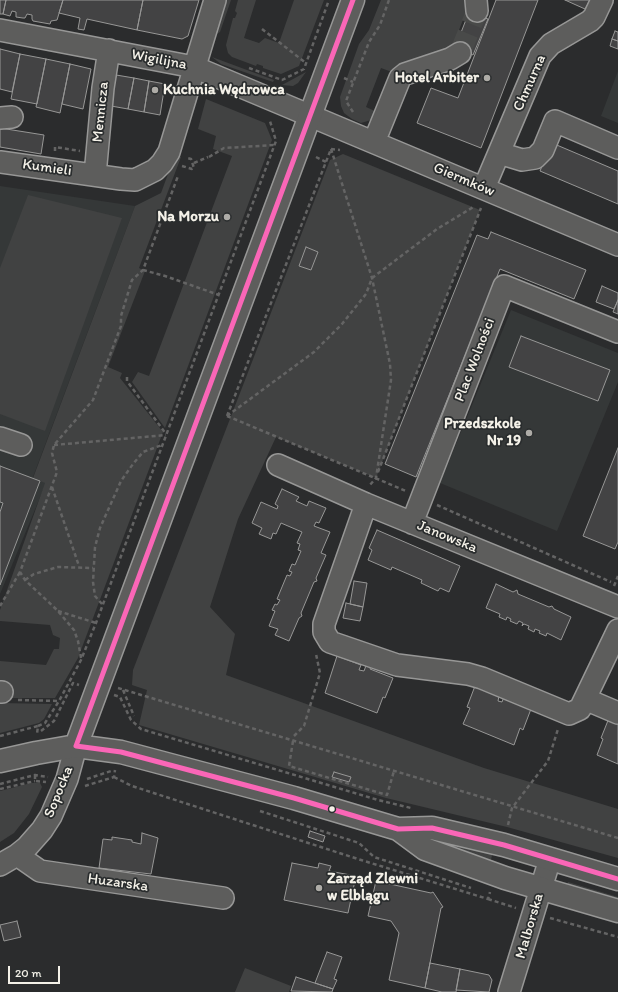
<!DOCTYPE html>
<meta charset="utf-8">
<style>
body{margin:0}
#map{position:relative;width:618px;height:992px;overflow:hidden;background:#2b2c2d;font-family:Itim,sans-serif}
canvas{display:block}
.scale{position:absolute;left:8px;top:966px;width:52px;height:18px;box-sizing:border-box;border:2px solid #f4f1e8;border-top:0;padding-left:5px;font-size:12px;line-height:14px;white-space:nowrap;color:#f4f1e8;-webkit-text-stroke:3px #2a2d2e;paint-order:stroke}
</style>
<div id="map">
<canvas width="618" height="992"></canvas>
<div class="scale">20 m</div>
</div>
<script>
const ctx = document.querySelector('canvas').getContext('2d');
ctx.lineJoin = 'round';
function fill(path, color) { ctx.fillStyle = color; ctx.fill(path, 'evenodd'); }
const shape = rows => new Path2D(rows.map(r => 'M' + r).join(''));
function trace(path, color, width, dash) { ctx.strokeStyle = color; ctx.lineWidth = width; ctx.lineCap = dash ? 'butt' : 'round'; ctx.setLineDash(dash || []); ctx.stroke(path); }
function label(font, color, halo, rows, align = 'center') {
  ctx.font = font + ' Itim,sans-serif'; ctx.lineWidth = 3.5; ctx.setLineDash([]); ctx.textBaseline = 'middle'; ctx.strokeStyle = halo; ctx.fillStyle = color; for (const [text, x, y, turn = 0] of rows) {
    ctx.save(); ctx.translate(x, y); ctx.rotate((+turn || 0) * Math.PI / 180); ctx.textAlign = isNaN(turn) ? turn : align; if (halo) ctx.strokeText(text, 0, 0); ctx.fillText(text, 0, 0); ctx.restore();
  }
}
fill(shape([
 [618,71,618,123,601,116],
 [0,186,135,206,33,477,46,483,0,594],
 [511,310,618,353,618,382,557,531,440,483]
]), '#353838');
fill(shape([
 [224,0,231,0,220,32,215,35,213,34],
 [238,0,256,0,244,38,259,43,265,38,279,43,294,0,324,0,299,66,281,74,263,68,263,66,257,64,256,66,232,57,228,53,226,45,233,18,235,18,237,13,235,11],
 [381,0,468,0,468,7,452,48,392,72,381,68,366,107,377,112,371,120,361,123,352,119,344,113,341,106,340,97,359,44,369,30],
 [212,57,274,80,273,82,221,64],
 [306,72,298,83,293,86,282,85],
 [206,99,265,123,272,140,165,428,132,382,138,372,149,376,232,156,213,149,216,136,198,129],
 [343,154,480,210,376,478,276,437,238,519,210,607,235,634,226,675,484,768,618,809,618,858,507,827,386,798,139,725,147,690,132,685,133,670,330,160],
 [175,155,181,157,139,268,145,271,108,367,122,373,120,378,163,432,78,658,55,698,6,698,0,688,0,661,46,665,54,649,59,649,60,638,53,635,50,625,0,621,0,610,45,483,33,478,135,206,161,193],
 [28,195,122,218,45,431,0,414,0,268],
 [0,703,52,704,44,719,39,723,0,733],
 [31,783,40,783,42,787,29,814,14,833,0,842,0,791],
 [429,837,493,852,490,863,432,843],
 [568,882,618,897,618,902,567,886],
 [245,968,291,986,289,992,235,992]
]), '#414242');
const building = shape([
 [0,0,6,0,3,14,0,14,0,0],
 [6,0,63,0,57,20,51,21,50,24,33,21,32,19,32,15,27,14,25,18,23,18,16,17,16,12,12,11,10,16,3,14,6,0],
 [63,0,143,0,137,30,87,19,84,30,78,29,80,18,59,13,63,0],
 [143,0,199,0,188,36,182,39,137,30,143,0],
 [496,0,538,0,481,148,417,123,431,88,458,98,496,0],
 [565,0,590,0,585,9,565,0],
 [469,12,488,19,473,55,455,48,469,12],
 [615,31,618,32,618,41,612,39,615,31],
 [612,39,618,41,618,49,610,46,612,39],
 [0,49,20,54,12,92,0,89,0,49],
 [20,54,46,59,37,104,11,99,20,54],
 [46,59,70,64,60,113,36,107,46,59],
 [70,64,91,69,83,109,62,104,70,64],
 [116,75,134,78,128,109,111,106,116,75],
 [134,78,149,81,144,112,128,109,134,78],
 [149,81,165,84,160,115,144,112,149,81],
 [0,128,44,135,41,154,0,147,0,128],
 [552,143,618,171,618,204,540,171,552,143],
 [491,232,586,270,574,299,500,269,416,477,385,464,477,235,488,239,491,232],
 [306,247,318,252,311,270,299,266,306,247],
 [602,286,618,293,618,300,614,309,596,302,602,286],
 [618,300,618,314,613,312,618,300],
 [521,336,610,370,598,401,509,367,521,336],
 [618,448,618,542,615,549,583,536,618,448],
 [0,466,40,481,0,585,0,512,3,503,0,502,0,466],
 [282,489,299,497,296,501,307,506,309,501,326,508,319,523,316,522,314,526,330,532,321,553,326,555,316,578,317,581,314,582,301,613,302,616,299,618,289,641,275,635,278,629,269,626,275,611,272,610,275,604,277,605,280,600,277,599,287,575,290,576,292,572,289,571,292,564,295,565,301,551,298,550,300,544,297,543,302,532,281,523,276,534,273,533,271,539,259,534,262,528,252,523,261,502,277,509,278,506,275,504,282,489],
 [377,530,460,566,449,592,440,588,438,591,421,583,422,580,392,567,391,570,368,560,372,550,369,548,377,530],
 [354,581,367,583,363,607,350,604,354,581],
 [496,584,513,592,517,590,518,594,549,607,552,606,554,609,571,617,561,640,547,633,546,636,539,633,540,631,535,629,534,632,528,629,529,626,524,624,522,626,523,623,519,621,517,624,510,621,511,619,507,617,506,620,499,617,500,614,486,608,496,584],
 [346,603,363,607,360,621,343,618,346,603],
 [337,656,361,665,359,670,364,671,367,663,372,664,370,669,393,678,385,698,383,697,377,713,325,693,337,656],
 [475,686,499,696,498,701,502,702,505,694,512,702,531,709,523,730,520,728,514,745,463,724,470,708,467,707,475,686],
 [609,718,618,721,618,764,597,755,603,739,601,738,609,718],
 [334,772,351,777,349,782,332,777,334,772],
 [310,831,325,836,323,842,308,837,310,831],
 [142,833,158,838,151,874,99,868,103,839,112,840,112,837,132,840,132,842,141,844,142,833],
 [292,863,318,868,319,863,331,866,329,871,356,876,348,913,284,900,292,863],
 [376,881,431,893,433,892,443,907,441,908,425,988,389,980,399,933,391,921,368,916,376,881],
 [17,921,21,937,4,941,0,925,17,921],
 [327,952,342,957,334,979,337,980,333,989,315,983,327,952],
 [430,963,460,969,456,992,442,992,425,988,430,963],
 [460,969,489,975,492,980,489,992,456,990,460,969],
 [296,977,333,989,332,992,291,991,296,977]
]);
fill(building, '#434344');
trace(building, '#979796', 1);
trace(shape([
 [460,53,477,11]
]), '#494a49', 21, [21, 10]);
const minor = shape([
 [476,0,477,11],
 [0,30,194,67,618,245],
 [0,118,12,117],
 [374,142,400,78,405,74,450,59,460,53],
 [499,153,522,160,535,158,543,150,555,121,618,148],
 [0,162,121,179,135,180,155,170,162,163,169,152,215,0],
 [95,175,103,88,109,50],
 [484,188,540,56,551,44,590,21,594,17,602,0],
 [0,438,21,445],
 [278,465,366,504,618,607],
 [366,504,324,624,324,632,330,642,397,665,468,674,482,678,569,714,580,709,618,630],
 [412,523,504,286,618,332],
 [0,692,2,692],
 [585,699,618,713],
 [17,855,40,871,223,898],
 [0,865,17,855,27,847,42,830,51,816,67,779,76,746],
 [509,992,550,859]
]);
const major = shape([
 [76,746,353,0],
 [0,761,36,753,76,746,121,752,294,798,398,829,432,828,504,845,618,879],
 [398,829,425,849,505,878,618,911]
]);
trace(minor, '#979796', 24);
trace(major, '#979796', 25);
trace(shape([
 [262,29,306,63],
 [249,68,282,80,304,69,329,0],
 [344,78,353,82],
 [353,112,346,101,369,42,380,25,389,0],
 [331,149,372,278,390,364,391,380,376,478,369,486],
 [331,149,340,150],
 [55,151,55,147,80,151],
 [209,157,224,148,275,145],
 [316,157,326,162],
 [194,163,208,157],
 [182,166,192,169,194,168,191,159,187,158],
 [143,270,165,276,219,295],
 [127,377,127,381,166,434],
 [227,416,406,491],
 [227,416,314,352,342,324,366,294,372,278,437,229,475,206],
 [227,416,331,149],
 [54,445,166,435],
 [378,472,481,208],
 [52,487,79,566],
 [437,505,611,582],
 [25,580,34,574,58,567,93,568],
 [614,586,618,576],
 [102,604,95,596,93,582,95,547,100,528,121,481,133,464,143,452,162,445],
 [0,606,20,572],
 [58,611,96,623],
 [81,658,78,641,74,630,57,610,25,580,20,572,57,472,52,453,54,445,93,400,121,326,121,316,132,280,143,270,178,176],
 [118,688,618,838],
 [123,690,134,716],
 [114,695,120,697,131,720,141,729,378,800,411,808],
 [18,700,59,701],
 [38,726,45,723,59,701,81,660,96,623,276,141,270,121,268,120],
 [41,731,54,721,73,683,79,685],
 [0,736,38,726,37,734],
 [294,736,304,726,320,673,316,654],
 [293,741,289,766,387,795,394,771],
 [35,775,35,781,46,782],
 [114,777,132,786,361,860,488,899,490,892],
 [87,779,111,771],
 [0,784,35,775,48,777],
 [85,786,114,777,115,770],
 [0,789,35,781],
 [260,811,359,843,374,857,471,888],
 [508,825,512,808,548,761,558,729],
 [488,899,516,908],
 [550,918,618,937]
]), '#646464', 2.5, [4, 3]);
trace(minor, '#5d5d5c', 21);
trace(major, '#5d5d5c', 22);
trace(shape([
 [353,0,76,746,121,752,294,798,398,829,432,828,504,845,618,879]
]), '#fa66b7', 5);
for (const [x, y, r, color] of [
 [487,78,4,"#aeaca7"],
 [155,90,4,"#aeaca7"],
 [227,217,4,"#aeaca7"],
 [529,433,4,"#aeaca7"],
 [332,809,3.5,"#f4f1e8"],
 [319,888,4,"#aeaca7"]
]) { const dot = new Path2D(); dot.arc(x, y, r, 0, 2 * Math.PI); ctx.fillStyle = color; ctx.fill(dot); trace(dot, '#2a2d2e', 1.5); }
label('15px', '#f4f1e8', '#2a2d2e', [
 ["Wigilijna",159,60,11],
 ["Chmurna",530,83,-66],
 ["Mennicza",101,112,-84],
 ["Kumieli",47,168,8],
 ["Giermków",464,180,23],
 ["Plac Wolności",475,360,-69],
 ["Janowska",447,537,22],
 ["Sopocka",59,792,-68],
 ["Huzarska",118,883,8],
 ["Malborska",530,926,-74]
]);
label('bold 15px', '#f4f1e8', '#2a2d2e', [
 ["Hotel Arbiter",479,78],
 ["Kuchnia Wędrowca",163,90,"left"],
 ["Na Morzu",219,217],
 ["Przedszkole",521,424],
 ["Nr 19",521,441],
 ["Zarząd Zlewni",327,879,"left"],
 ["w Elblągu",327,896,"left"]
], 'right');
</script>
